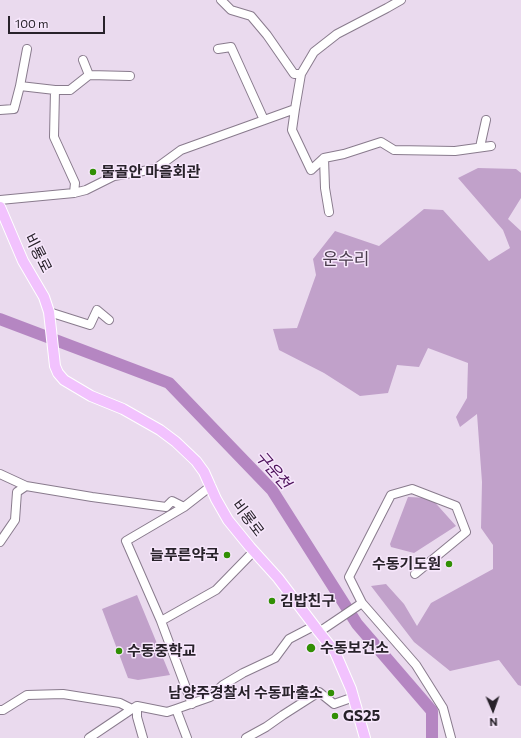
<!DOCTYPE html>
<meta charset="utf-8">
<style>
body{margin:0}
#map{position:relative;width:521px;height:738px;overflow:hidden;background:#eadaee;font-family:Commissioner,sans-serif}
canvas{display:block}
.north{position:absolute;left:473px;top:690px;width:40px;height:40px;-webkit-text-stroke:3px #f7e7fc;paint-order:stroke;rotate:178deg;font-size:11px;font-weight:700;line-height:16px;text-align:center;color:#28222a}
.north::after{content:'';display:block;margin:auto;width:14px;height:18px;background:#28222a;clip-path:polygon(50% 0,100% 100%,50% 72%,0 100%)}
.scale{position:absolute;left:8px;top:16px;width:97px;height:18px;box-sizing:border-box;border:2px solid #28222a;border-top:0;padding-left:5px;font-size:12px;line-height:14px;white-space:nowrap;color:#28222a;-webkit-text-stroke:3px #f7e7fc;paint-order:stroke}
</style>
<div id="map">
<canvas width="521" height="738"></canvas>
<div class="north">N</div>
<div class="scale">100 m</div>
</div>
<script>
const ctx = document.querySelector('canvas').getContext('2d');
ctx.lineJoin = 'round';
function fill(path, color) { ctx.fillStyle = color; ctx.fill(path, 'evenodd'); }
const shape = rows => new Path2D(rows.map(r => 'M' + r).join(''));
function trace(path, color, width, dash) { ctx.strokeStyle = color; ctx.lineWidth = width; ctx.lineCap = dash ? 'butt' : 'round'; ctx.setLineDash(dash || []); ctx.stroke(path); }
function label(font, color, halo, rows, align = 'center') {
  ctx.font = font + ' Commissioner,"Noto Sans KR",sans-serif'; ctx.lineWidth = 3; ctx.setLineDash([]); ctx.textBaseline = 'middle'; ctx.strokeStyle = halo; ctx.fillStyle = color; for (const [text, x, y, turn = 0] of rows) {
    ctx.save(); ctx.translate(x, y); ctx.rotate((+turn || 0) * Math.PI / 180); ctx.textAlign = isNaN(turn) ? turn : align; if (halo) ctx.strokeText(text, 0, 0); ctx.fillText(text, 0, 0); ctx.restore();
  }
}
fill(shape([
 [478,168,516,169,521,173,521,198,508,219,521,231,521,686,518,685,499,660,450,671,414,642,371,586,386,584,404,604,417,626,431,603,493,569,493,545,481,528,482,482,477,414,460,427,456,417,467,398,468,363,428,348,419,367,397,365,388,393,360,396,324,373,279,350,273,329,297,328,316,275,313,259,335,231,379,246,424,209,443,210,489,261,510,248,503,230,458,178],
 [408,497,431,498,456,526,414,553,391,547,390,544],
 [137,595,170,675,138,680,128,678,102,609]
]), '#c1a1ca');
trace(shape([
 [0,319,169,383,272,490,357,624,432,711,432,738]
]), '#b586c2', 12);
const minor = shape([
 [221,0,231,10,251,16,267,35,294,74,301,74],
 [218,49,231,47,264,120],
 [83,60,89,75],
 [20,86,27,49],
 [55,90,70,90,89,75,130,76],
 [295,109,292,130,311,170,324,158,344,154,381,142,394,150,455,151,491,146],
 [0,110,14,109,20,86,55,90,54,137,75,183,74,193],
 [480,147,486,120],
 [324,158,325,188,329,212],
 [0,200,74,193,86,190,114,176,155,169,181,150,295,109,301,74,314,52,337,34,387,8,401,0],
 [49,312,90,325,97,310,109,320],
 [0,474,26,486,92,497,166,507,172,501,184,507],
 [0,542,15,520,17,492,26,486],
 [362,603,349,577,391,495,412,489,456,506,466,532,415,574],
 [161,621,216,590,254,551],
 [319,632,362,603,416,665,443,708,451,738],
 [192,704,161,621,126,541,184,507,211,486],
 [137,706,137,717,143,738],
 [176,709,187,738],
 [0,710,3,710,27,695,63,694,120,703,132,709,137,706,167,712,176,709,210,697,223,685,243,673,275,658,289,639,314,626],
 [89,738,132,709],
 [246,738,266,727,283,715,319,692,334,704,354,697]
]);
const major = shape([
 [0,207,23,261,44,297,49,312,55,366,58,373,64,380,91,396,123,409,160,430,176,442,196,461,204,472,216,499,228,520,250,547,278,578,319,632,335,652,351,689,365,738]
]);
trace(minor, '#897b8d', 10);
trace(major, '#fff', 12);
trace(minor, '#fff', 8);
trace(major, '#f2c2fe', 10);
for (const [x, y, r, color] of [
 [93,172,4,"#318f04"],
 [227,555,4,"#318f04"],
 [449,564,4,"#318f04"],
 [272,601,4,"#318f04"],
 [311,648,5,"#318f04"],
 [119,651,4,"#318f04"],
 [331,693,4,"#318f04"],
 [335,716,4,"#318f04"]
]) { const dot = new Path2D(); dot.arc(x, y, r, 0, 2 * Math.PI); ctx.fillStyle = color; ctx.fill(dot); trace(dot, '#f7e7fc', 1.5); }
label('bold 15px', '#28222a', '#f7e7fc', [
 ["물골안 마을회관",101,172],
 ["늘푸른약국",219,555,"right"],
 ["수동기도원",441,564,"right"],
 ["김밥친구",280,601],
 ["수동보건소",320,648],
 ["수동중학교",127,651],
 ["남양주경찰서 수동파출소",323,693,"right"],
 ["GS25",343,716]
], 'left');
label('15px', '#28222a', '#f7e7fc', [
 ["비룡로",38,253,63],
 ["비룡로",248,518,53]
]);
label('italic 16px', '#4b0f59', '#f7e7fc', [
 ["구운천",273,470,49]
]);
label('17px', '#4a3d4d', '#f7e7fc', [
 ["운수리",346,259]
]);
</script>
